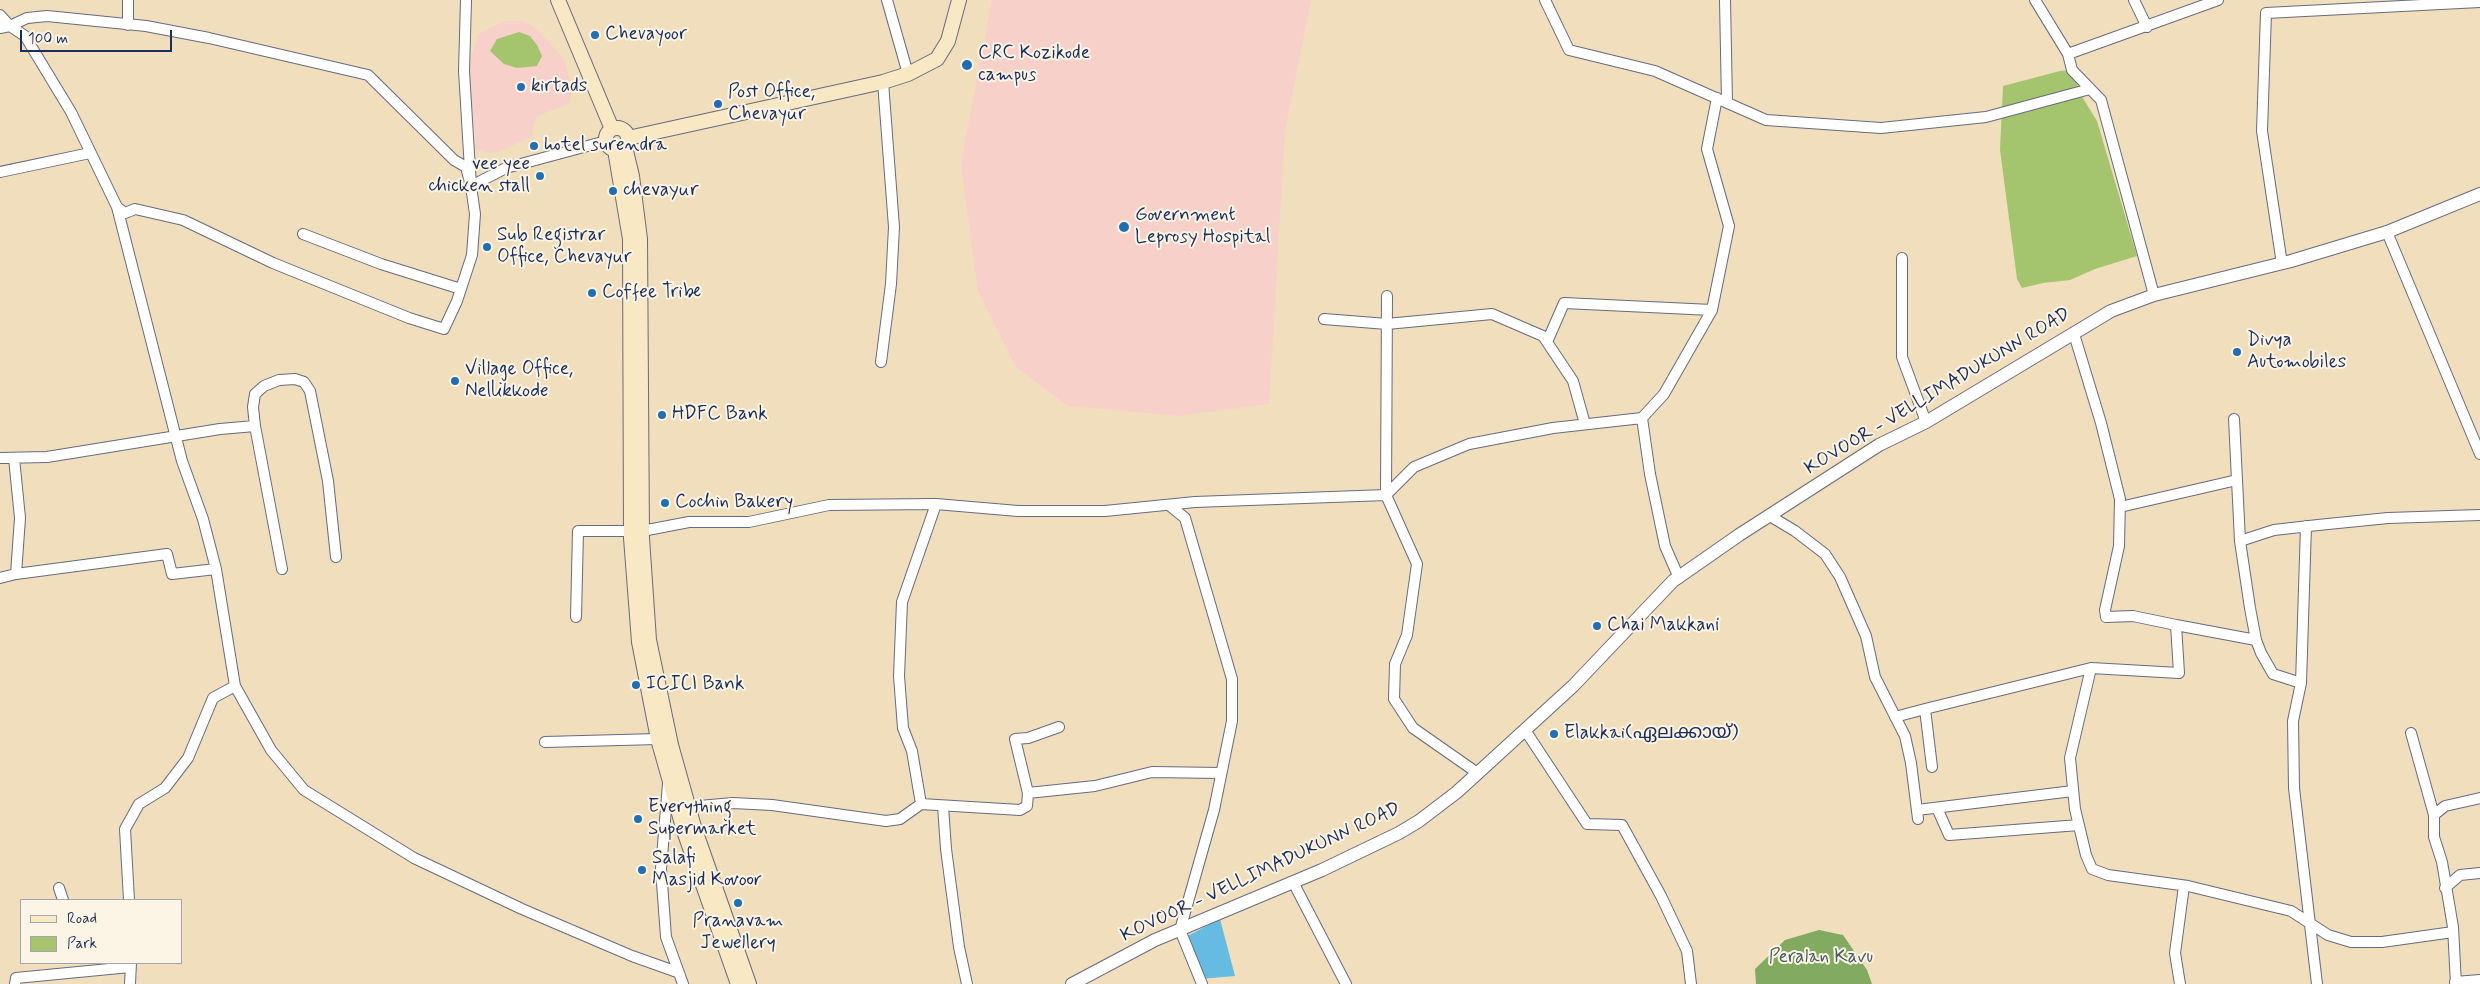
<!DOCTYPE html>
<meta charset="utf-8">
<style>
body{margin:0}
#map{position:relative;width:2480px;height:984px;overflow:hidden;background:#f0debc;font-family:Mynerve,sans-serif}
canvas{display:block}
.legend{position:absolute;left:20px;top:899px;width:162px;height:65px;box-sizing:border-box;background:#fcf5e5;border:1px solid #a2a6af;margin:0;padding:6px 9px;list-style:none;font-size:15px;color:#1b2f5e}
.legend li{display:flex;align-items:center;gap:10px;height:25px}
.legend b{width:25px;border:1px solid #a2a6af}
.scale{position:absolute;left:20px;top:30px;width:152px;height:22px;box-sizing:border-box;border:2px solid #1b2f5e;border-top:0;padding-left:6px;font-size:15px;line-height:18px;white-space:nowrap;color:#1b2f5e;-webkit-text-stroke:4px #fcf5e5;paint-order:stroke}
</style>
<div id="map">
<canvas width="2480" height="984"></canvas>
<ul class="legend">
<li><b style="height:6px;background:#f8e8c3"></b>Road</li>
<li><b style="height:14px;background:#a4c56e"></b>Park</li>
</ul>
<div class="scale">100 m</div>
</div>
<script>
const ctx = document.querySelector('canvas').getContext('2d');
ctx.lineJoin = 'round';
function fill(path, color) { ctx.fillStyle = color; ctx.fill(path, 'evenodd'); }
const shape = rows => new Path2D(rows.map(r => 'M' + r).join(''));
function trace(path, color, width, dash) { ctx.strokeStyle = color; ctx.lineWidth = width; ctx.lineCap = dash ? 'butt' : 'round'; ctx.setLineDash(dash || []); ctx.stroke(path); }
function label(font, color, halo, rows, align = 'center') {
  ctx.font = font + ' Mynerve,"Noto Sans Malayalam",sans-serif'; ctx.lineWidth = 4; ctx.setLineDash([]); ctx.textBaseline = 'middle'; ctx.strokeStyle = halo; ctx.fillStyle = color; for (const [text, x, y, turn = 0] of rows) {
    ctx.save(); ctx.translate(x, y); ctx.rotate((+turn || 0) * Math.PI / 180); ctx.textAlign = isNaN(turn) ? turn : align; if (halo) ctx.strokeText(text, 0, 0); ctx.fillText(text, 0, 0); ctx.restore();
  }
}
fill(shape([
 [992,0,1311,0,1285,130,1269,404,1179,416,1068,406,1016,367,978,291,961,163],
 [505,21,522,21,534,27,543,36,564,59,572,92,569,104,537,116,532,128,533,136,498,152,489,153,476,149,470,83,471,59,478,34]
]), '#f7d0ca');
fill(shape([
 [519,32,530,36,537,45,542,56,537,66,517,68,504,64,490,51,497,39],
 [2072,70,2081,95,2097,121,2137,256,2095,269,2070,280,2043,283,2022,288,2017,279,2000,150,2003,86,2060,71]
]), '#a4c56e');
fill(shape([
 [1819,930,1843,935,1867,970,1872,984,1756,984,1755,969,1785,940]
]), '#83aa61');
fill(shape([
 [1220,919,1235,976,1200,979,1182,939]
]), '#65bbe1');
const minor = shape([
 [128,0,128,25],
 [887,0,908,74],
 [1545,0,1569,50,1655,71,1766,120,1881,128,1986,117,2090,89],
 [1725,0,1727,102],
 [2035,0,2068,54],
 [2134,0,2147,27],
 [0,15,10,26,27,18,47,16,146,26,209,38,368,75,454,160,466,167,471,186,506,168,606,141],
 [0,28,10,26,25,36,71,112,117,207,182,461,203,519,216,569,235,686,271,750,304,790,414,858,522,909,632,956,677,972],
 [0,172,90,153],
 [117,207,125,213,135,209,183,220,273,263,409,318,444,329,457,301,472,255,475,214,471,186,464,71,466,0],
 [2387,232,2480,454],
 [303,234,381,264,461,289],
 [1902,258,1902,357,1926,422],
 [2282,264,2262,131,2266,13,2480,2],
 [2154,295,2101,100,2072,70,2068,54,2218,0],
 [1324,319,1387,324,1492,314,1543,336,1573,381,1585,424],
 [1547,342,1564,303,1712,310],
 [881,362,891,284,894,227,883,82],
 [1642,418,1650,474,1665,546,1679,578],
 [2234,419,2240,541],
 [255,426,282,569],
 [0,458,47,457,220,429,255,426,253,407,255,394,264,386,279,380,295,379,304,382,310,391,328,481,336,557],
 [1169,505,1185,518,1232,679,1232,721,1214,810,1180,930,1202,984],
 [2120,507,2237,480],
 [1770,516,1795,531,1825,554,1840,577,1866,636,1875,677,1905,736,1911,763,1918,819],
 [642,531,689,522,749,522,829,505,936,504,1018,511,1105,511,1195,502,1386,495,1387,296],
 [16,574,167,554,172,574,216,569],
 [0,578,16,574,20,518,14,458],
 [576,617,578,531,631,531],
 [2176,625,2256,640],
 [2091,668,2070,758,2075,809,2086,855,2092,869,2108,875,2188,886,2291,911,2328,935,2351,942,2382,942,2453,932],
 [2301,683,2306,526],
 [1925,709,2091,668,2179,673,2176,625,2133,616,2106,617,2105,610,2119,546,2120,499,2101,423,2074,334],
 [1895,717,1925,709,1932,767],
 [1525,730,1587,824,1622,825,1661,896,1687,951,1691,984],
 [2411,733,2434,815],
 [545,742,658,739],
 [1476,772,1413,728,1394,699,1395,664,1407,635,1417,564,1386,495,1414,467,1469,444,1553,428,1642,418,1664,394,1712,310,1729,226,1707,149,1717,98],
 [668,784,661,869,666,937,683,984],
 [1028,793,1095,786,1152,772,1221,773],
 [921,804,912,751,903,728,899,676,902,602,936,504],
 [943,806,946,849,959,947,967,984],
 [688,807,733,803,772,805,886,821,900,819,921,804,1020,810,1027,806,1028,793,1015,739,1028,738,1059,727],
 [1937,808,1949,835,2079,825],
 [1917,810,2073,791],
 [1293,882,1346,984],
 [59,888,63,900],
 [2445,888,2460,875,2480,873],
 [129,900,125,829,139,804,165,788,188,758,213,698,235,686],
 [2455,982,2480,980],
 [15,984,16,978,130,967],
 [130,984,131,963],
 [2180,984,2175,953,2184,886],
 [2317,984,2294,788,2293,721,2301,683,2273,674,2261,653,2256,640,2250,608,2240,541,2274,530,2318,525,2388,518,2480,515],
 [2456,984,2453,927,2442,862,2434,837,2434,815,2445,806,2480,798]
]);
const tertiary = shape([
 [1072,984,1155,940,1322,870,1399,833,1419,821,1457,792,1573,686,1673,581,1739,535,1879,445,1926,422,2111,311,2154,295,2291,261,2387,232,2480,194]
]);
const secondary = shape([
 [558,0,612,129],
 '606 139a11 11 0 1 1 22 0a11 11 0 1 1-22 0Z',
 [628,138,883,82,908,74,937,59,948,41,959,0],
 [625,147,632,176,640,239,642,538,649,640,671,745,694,827,749,984],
 [615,150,630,239,631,538,639,642,658,739,684,831,738,984]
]);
trace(minor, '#666c7f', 12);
trace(tertiary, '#666c7f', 14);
trace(secondary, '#666c7f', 16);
trace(minor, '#fff', 10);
trace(tertiary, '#fff', 12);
trace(secondary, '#f8e8c3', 14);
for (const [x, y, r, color] of [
 [595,35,5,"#1f6fb2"],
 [967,65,6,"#1f6fb2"],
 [521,87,5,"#1f6fb2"],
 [718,104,5,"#1f6fb2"],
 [534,146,5,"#1f6fb2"],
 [540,176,5,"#1f6fb2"],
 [613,191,5,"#1f6fb2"],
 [1124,227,6,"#1f6fb2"],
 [487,247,5,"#1f6fb2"],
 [592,293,5,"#1f6fb2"],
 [2237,352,5,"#1f6fb2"],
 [455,381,5,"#1f6fb2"],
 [662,415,5,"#1f6fb2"],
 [665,503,5,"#1f6fb2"],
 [1597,626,5,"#1f6fb2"],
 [636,685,5,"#1f6fb2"],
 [1554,734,5,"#1f6fb2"],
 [638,819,5,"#1f6fb2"],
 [642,870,5,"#1f6fb2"],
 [738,903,5,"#1f6fb2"]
]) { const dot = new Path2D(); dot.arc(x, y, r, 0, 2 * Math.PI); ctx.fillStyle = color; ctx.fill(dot); trace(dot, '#fcf5e5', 2); }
label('19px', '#1b2f5e', '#fcf5e5', [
 ["Chevayoor",605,35],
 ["CRC Kozikode",978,54],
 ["campus",978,76],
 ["kirtads",531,87],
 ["Post Office,",728,93],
 ["Chevayur",728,115],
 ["hotel surendra",544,146],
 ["vee yee",530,165,"right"],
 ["chicken stall",530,187,"right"],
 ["chevayur",623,191],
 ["Government",1135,216],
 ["Leprosy Hospital",1135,238],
 ["Sub Registrar",497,236],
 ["Office, Chevayur",497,258],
 ["Coffee Tribe",602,293],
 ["Divya",2247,341],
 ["Automobiles",2247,363],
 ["Village Office,",465,370],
 ["Nellikkode",465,392],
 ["HDFC Bank",672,415],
 ["Cochin Bakery",675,503],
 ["Chai Makkani",1607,626],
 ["ICICI Bank",646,685],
 ["Elakkai(ഏലക്കായ്)",1564,734],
 ["Everything",648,808],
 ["Supermarket",648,830],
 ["Salafi",652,859],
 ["Masjid Kovoor",652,881],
 ["Pranavam",738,922,"center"],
 ["Jewellery",738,944,"center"]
], 'left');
label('19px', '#1b2f5e', '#fcf5e5', [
 ["KOVOOR - VELLIMADUKUNN ROAD",1938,392,-31],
 ["KOVOOR - VELLIMADUKUNN ROAD",1261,873,-25]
]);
label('19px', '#445c63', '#fcf5e5', [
 ["Peralan Kavu",1821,958]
]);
</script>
